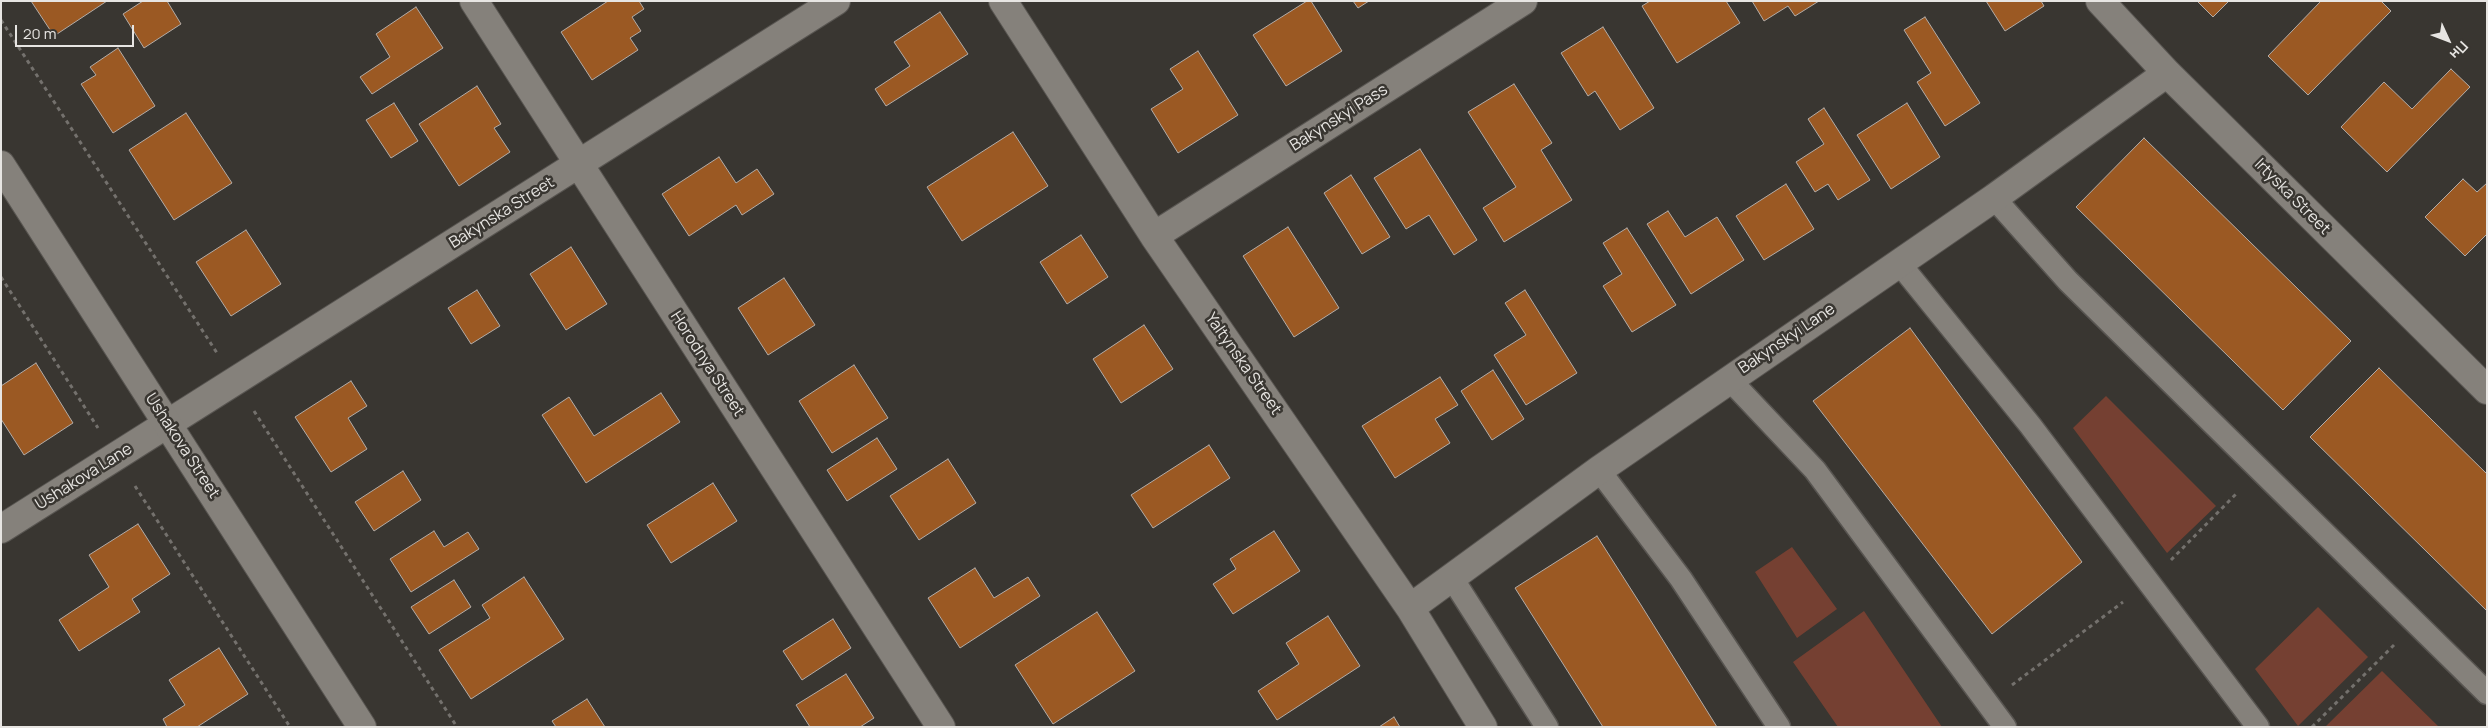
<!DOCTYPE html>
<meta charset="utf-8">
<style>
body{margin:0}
#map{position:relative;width:2488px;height:728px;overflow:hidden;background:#393631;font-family:Manrope,sans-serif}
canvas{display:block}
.frame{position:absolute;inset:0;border:2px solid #e7e5e2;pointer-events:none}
.north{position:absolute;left:2423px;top:15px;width:50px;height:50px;-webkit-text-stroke:4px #393631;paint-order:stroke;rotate:133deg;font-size:14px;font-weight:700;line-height:20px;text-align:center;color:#e7e5e2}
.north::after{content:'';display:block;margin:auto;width:18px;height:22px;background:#e7e5e2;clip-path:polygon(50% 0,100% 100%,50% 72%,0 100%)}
.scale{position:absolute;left:15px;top:25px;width:119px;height:22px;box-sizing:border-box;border:2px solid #e7e5e2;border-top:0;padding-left:6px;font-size:15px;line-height:18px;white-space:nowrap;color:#e7e5e2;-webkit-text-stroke:4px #393631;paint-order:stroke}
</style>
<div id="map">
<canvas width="2488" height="728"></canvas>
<div class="frame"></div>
<div class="north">Пн</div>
<div class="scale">20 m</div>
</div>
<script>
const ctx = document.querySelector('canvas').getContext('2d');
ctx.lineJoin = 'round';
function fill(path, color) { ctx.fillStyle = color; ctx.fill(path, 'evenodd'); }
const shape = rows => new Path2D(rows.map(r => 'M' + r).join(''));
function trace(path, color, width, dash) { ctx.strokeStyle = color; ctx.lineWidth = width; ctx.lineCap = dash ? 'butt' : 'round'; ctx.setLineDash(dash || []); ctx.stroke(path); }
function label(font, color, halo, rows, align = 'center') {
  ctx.font = font + ' Manrope,sans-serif'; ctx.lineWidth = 5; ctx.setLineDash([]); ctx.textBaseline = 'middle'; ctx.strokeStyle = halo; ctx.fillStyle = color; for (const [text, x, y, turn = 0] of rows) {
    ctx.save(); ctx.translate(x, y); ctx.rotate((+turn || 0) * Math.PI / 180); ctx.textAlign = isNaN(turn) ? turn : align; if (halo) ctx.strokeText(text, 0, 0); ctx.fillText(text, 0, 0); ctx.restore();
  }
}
fill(shape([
 [2106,396,2216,506,2167,553,2073,428],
 [1792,547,1837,609,1797,638,1755,572],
 [2318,607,2368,657,2298,726,2255,669],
 [1864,611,1942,727,1838,727,1793,662],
 [2382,671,2439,727,2325,727]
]), '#754032');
const building = shape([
 [31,1,107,1,54,36,31,1],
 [143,1,167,1,181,24,144,48,123,14,143,1],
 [608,1,639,1,644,9,632,17,641,31,630,38,638,50,592,80,561,32,608,1],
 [1307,1,1311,1,1342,51,1286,86,1253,35,1307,1],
 [1353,1,1369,1,1358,8,1353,1],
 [1650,1,1726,1,1740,23,1677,63,1642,6,1650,1],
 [1752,1,1819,1,1795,16,1788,6,1764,21,1752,1],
 [1986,1,2041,1,2044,6,2005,31,1986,1],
 [2197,1,2229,1,2213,17,2197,1],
 [2321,1,2381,1,2391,11,2308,95,2268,56,2321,1],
 [416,7,443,48,372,94,360,77,390,57,376,34,416,7],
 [940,12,968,54,886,106,875,89,910,66,894,42,940,12],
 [1925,17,1980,103,1945,126,1917,82,1931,73,1904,30,1925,17],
 [1603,27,1654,108,1620,130,1595,91,1588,96,1561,53,1603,27],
 [118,48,155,106,113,133,81,84,96,75,90,67,118,48],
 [1198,51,1238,115,1178,153,1151,109,1183,89,1170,69,1198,51],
 [2451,69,2470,87,2387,172,2341,127,2384,82,2412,109,2451,69],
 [1514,84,1552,143,1541,150,1572,200,1504,242,1483,208,1516,187,1468,112,1514,84],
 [477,86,501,124,494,128,510,152,459,186,419,124,477,86],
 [394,103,418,141,391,158,366,120,394,103],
 [1907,103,1940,157,1891,189,1857,135,1907,103],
 [1824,108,1870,180,1838,200,1828,184,1815,192,1796,162,1824,144,1808,119,1824,108],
 [186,113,232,183,174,220,129,150,186,113],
 [1013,132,1048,186,962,241,927,187,1013,132],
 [2144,138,2351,341,2283,410,2076,207,2144,138],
 [1420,149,1477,240,1454,255,1429,215,1406,229,1374,178,1420,149],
 [719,157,736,183,757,169,774,194,742,215,736,205,689,236,662,194,719,157],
 [1351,175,1390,237,1362,254,1324,193,1351,175],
 [2463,179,2477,192,2487,183,2487,234,2465,256,2425,217,2463,179],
 [1786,184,1814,229,1764,260,1736,216,1786,184],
 [1668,211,1685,237,1717,217,1744,260,1691,294,1647,224,1668,211],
 [1288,227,1339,308,1294,337,1243,256,1288,227],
 [1627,228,1676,305,1632,332,1603,286,1622,274,1603,243,1627,228],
 [246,230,281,284,231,316,196,262,246,230],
 [1081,235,1108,277,1067,304,1040,262,1081,235],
 [571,247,607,304,566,330,530,274,571,247],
 [784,278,815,325,768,355,738,308,784,278],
 [477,290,500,326,471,344,448,308,477,290],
 [1525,290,1577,373,1526,405,1494,355,1526,335,1505,303,1525,290],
 [1144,325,1173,369,1121,403,1093,359,1144,325],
 [1910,328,2082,562,1992,634,1813,401,1910,328],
 [36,363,73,423,24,455,1,419,1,386,36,363],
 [854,365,888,418,832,453,799,401,854,365],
 [2379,368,2487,474,2487,611,2310,437,2379,368],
 [1493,370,1524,419,1492,440,1461,391,1493,370],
 [1440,377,1458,405,1435,419,1450,443,1395,478,1362,426,1440,377],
 [351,381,367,406,348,418,367,449,331,472,295,417,351,381],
 [661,393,680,422,586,483,542,415,569,397,594,436,661,393],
 [877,438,897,469,847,501,827,470,877,438],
 [1209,445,1230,478,1153,528,1131,495,1209,445],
 [948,459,976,503,919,540,890,496,948,459],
 [403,471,421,500,374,531,355,502,403,471],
 [713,483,737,521,671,563,647,525,713,483],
 [138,524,170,574,132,599,140,612,79,651,59,620,109,587,89,555,138,524],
 [434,531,444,547,468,532,479,549,411,592,390,559,434,531],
 [1274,531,1300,571,1233,614,1213,584,1236,569,1230,559,1274,531],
 [1597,536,1641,605,1717,727,1603,727,1515,588,1597,536],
 [975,568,994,598,1028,577,1040,596,960,648,928,598,975,568],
 [524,577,564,639,471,699,439,650,490,618,482,605,524,577],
 [454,580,471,607,429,634,411,607,454,580],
 [1097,612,1135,671,1053,724,1015,665,1097,612],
 [1328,616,1360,666,1277,720,1258,691,1299,664,1286,643,1328,616],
 [833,619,851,648,802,680,783,651,833,619],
 [219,648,248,694,197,727,167,727,163,719,185,705,169,680,219,648],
 [846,674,874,718,860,727,810,727,796,705,846,674],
 [587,699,605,727,556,727,552,721,587,699],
 [1394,717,1400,727,1379,727,1394,717]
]);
fill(building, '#9b5923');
trace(building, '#b3aca7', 1);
const service = shape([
 [1994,198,2068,281,2487,693],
 [1899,263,2030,425,2258,727],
 [1729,379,1815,470,2005,727],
 [1599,470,1681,579,1779,727],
 [1452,578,1547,727]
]);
const minor = shape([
 [474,1,941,727],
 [1003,1,1154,236,1410,608,1483,727],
 [2100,1,2167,73,2487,390],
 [1154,236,1523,1],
 [1,529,836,1],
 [1410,608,1599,470,1994,198,2167,73]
]);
const tertiary = shape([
 [1,165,362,727]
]);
trace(service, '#585551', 25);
trace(minor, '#585551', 30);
trace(tertiary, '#585551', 30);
trace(shape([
 [1,20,217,353],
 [1,277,98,428],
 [254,411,457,727],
 [135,486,290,727],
 [2171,560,2237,493],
 [2012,685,2123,602],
 [2312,727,2394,645]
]), '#74716d', 3, [4, 4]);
trace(service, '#85817b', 22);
trace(minor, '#85817b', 28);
trace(tertiary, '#85817b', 28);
label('16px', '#e7e5e2', '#393631', [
 ["Bakynskyi Pass",1339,118,-32],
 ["Irtyska Street",2292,197,45],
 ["Bakynska Street",502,213,-32],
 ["Bakynskyi Lane",1787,339,-34],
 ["Horodnya Street",707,364,57],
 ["Yaltynska Street",1243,364,55],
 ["Ushakova Street",182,446,57],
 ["Ushakova Lane",84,477,-32]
]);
</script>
